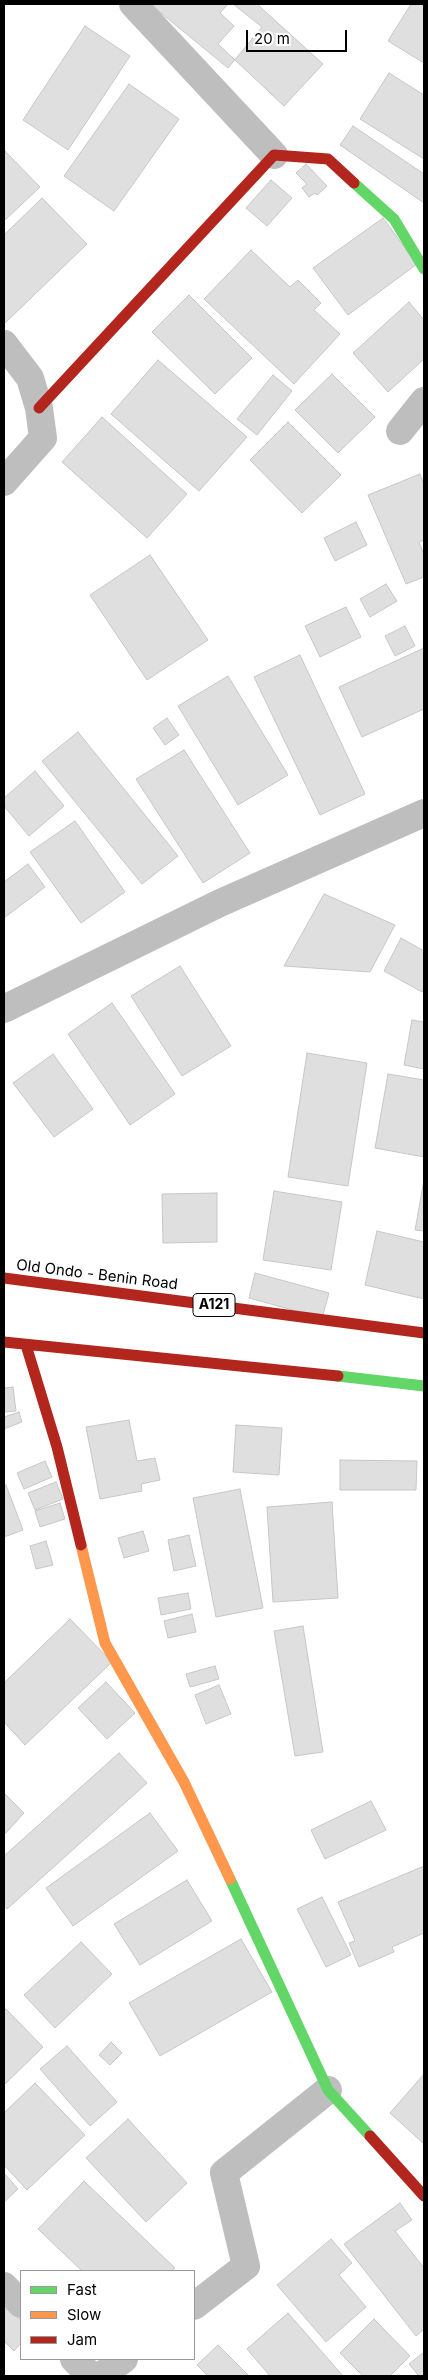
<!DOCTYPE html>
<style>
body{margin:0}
#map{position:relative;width:428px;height:2380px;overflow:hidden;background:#fff;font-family:Inter,sans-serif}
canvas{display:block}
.frame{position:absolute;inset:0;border:5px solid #000;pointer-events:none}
.legend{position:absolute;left:20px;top:2270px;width:175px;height:90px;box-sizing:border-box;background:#fff;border:1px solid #999;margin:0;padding:6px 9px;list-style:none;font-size:15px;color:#000}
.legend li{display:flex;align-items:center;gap:10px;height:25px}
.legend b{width:25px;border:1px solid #999}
.scale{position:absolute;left:246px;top:30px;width:101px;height:22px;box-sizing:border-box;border:2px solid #000;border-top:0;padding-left:6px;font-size:15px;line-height:18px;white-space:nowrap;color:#000;-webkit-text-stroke:4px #fff;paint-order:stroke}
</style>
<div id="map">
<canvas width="428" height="2380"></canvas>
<div class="frame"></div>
<ul class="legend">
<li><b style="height:6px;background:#63d668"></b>Fast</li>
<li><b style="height:6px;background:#ff974d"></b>Slow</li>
<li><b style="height:6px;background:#b3261e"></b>Jam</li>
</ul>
<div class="scale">20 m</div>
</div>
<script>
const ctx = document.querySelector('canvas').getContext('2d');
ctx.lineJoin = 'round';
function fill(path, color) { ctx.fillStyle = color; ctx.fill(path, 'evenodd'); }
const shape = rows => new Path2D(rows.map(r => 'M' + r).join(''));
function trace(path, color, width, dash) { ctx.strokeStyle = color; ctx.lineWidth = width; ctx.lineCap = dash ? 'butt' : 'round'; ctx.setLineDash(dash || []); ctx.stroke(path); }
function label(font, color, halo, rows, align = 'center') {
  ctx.font = font + ' Inter,sans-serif'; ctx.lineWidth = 4.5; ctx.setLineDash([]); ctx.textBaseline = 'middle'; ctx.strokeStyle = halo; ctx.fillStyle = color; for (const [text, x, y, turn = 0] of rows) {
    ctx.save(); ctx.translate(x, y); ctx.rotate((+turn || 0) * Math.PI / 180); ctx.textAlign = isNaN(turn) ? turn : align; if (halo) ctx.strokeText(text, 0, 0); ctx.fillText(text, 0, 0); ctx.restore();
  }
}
const building = shape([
 [150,4,233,4,262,27,228,68,150,4],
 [228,4,257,4,323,64,284,106,218,44,234,26,220,13,228,4],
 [411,4,424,4,424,63,388,41,411,4],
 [85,26,130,56,68,150,23,120,85,26],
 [389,73,424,95,424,159,360,119,389,73],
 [129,84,179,119,114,211,64,176,129,84],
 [353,126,424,174,424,203,340,145,353,126],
 [4,150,40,187,4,221,4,150],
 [306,164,327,186,317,195,315,193,309,197,302,188,307,184,296,173,306,164],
 [271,180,292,198,267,226,246,208,271,180],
 [42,198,87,244,4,324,4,235,42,198],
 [383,218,417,264,348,315,313,268,383,218],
 [251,250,290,287,298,280,321,303,314,310,340,334,294,384,204,299,251,250],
 [189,295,252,358,215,394,152,332,189,295],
 [409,302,424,320,424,359,388,392,353,353,409,302],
 [158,360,247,437,199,491,111,414,158,360],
 [332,374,375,417,338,453,295,410,332,374],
 [273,375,292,391,257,435,237,419,273,375],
 [102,417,187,494,147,538,62,462,102,417],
 [288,422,341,475,302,513,250,460,288,422],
 [420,474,424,485,424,540,419,542,424,555,424,577,406,584,368,495,420,474],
 [356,522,367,545,335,561,324,538,356,522],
 [150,555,208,640,147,680,90,595,150,555],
 [386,584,397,601,370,617,360,599,386,584],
 [346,607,361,637,320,657,305,626,346,607],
 [405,626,415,646,395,656,385,636,405,626],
 [424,648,424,709,362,737,339,687,424,648],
 [300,655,365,794,320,815,254,677,300,655],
 [228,676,288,775,238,805,178,706,228,676],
 [167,718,179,735,165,745,153,728,167,718],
 [78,732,178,856,142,884,42,761,78,732],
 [184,750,250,853,203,883,136,779,184,750],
 [35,771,64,806,29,836,4,806,4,798,35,771],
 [75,821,125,892,81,923,30,852,75,821],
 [28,864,45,887,4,918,4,882,28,864],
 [324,894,395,925,370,972,284,966,324,894],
 [401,938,424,951,424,987,422,992,384,971,401,938],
 [180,966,231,1046,182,1076,131,996,180,966],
 [112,1003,175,1094,130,1125,68,1034,112,1003],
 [412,1020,424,1022,424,1069,404,1065,412,1020],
 [307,1053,367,1063,348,1186,288,1177,307,1053],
 [53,1054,93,1109,54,1137,13,1083,53,1054],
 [388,1074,424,1080,424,1157,375,1148,388,1074],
 [424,1180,424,1231,415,1230,424,1180],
 [274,1191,342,1202,331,1270,263,1260,274,1191],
 [217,1193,217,1242,163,1243,162,1194,217,1193],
 [377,1231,424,1242,424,1299,365,1285,377,1231],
 [255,1273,329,1293,322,1318,249,1298,255,1273],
 [13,1387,16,1411,4,1412,4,1388,13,1387],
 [19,1412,22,1422,4,1429,4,1417,19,1412],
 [129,1420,137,1461,155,1458,160,1480,141,1484,142,1491,100,1499,86,1427,129,1420],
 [236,1425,282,1428,279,1475,233,1472,236,1425],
 [340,1460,417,1461,416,1490,340,1490,340,1460],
 [45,1461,52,1477,24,1489,17,1473,45,1461],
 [56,1482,63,1499,35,1510,28,1493,56,1482],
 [6,1485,23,1530,4,1537,4,1486,6,1485],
 [240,1489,263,1608,216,1617,193,1498,240,1489],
 [332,1502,338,1598,273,1602,267,1507,332,1502],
 [60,1503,65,1519,40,1527,35,1511,60,1503],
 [143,1531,149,1551,124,1558,118,1538,143,1531],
 [189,1535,196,1566,174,1571,168,1540,189,1535],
 [46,1541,53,1565,36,1569,30,1546,46,1541],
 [188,1593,191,1609,161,1615,158,1598,188,1593],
 [192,1614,196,1632,168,1638,164,1621,192,1614],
 [70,1619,112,1662,25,1745,4,1722,4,1683,70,1619],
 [303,1626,323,1752,295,1756,274,1631,303,1626],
 [215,1666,219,1679,190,1687,186,1674,215,1666],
 [106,1682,135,1713,107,1739,78,1708,106,1682],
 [219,1685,231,1714,206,1724,195,1695,219,1685],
 [119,1753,147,1783,7,1909,4,1905,4,1856,119,1753],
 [4,1793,24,1813,5,1834,4,1833,4,1793],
 [371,1801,386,1830,325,1859,311,1830,371,1801],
 [150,1813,178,1851,73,1926,46,1888,150,1813],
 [424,1866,424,1933,392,1947,394,1952,359,1967,349,1943,355,1941,338,1902,424,1866],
 [187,1880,212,1921,140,1965,114,1924,187,1880],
 [322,1897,351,1955,326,1967,297,1909,322,1897],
 [241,1939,272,1992,160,2056,129,2003,241,1939],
 [81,1942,112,1974,55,2028,24,1995,81,1942],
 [6,2009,43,2047,4,2085,4,2011,6,2009],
 [111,2042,122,2053,110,2065,99,2055,111,2042],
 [67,2046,117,2102,90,2126,40,2069,67,2046],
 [424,2074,424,2144,390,2113,424,2074],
 [35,2083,85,2135,27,2190,4,2165,4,2113,35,2083],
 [128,2119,187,2183,146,2222,86,2158,128,2119],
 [4,2173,18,2189,4,2202,4,2173],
 [84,2181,175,2268,171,2271,82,2271,38,2229,84,2181],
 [400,2203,412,2220,395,2231,424,2268,424,2329,416,2336,344,2244,400,2203],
 [331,2239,352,2263,339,2275,366,2307,326,2342,277,2285,331,2239],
 [7,2308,21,2320,21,2343,14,2351,4,2341,4,2311,7,2308],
 [288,2313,343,2376,270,2376,247,2349,288,2313],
 [374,2319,410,2356,390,2376,363,2376,340,2353,374,2319],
 [218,2345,249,2376,208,2376,197,2365,218,2345],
 [424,2352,424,2376,419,2376,409,2364,424,2352]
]);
fill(building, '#dfdfdf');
trace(building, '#c7c7c7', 1);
trace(shape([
 [133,4,274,155],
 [4,344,30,378,39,408,43,438,4,482],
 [400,431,424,401],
 [4,1009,220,903,424,813],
 [4,2286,21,2304],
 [194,2306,246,2266,224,2173,328,2090],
 [74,2359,91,2376],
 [101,2376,124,2359]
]), '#bebebe', 28);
trace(shape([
 [354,183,394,219,424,269],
 [338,1376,424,1386],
 [230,1879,328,2090,370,2136]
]), '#63d668', 11);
trace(shape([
 [81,1545,105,1643,184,1782,230,1879]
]), '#ff974d', 11);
trace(shape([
 [39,408,274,155,328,159,354,183],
 [4,1278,424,1333],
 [4,1342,338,1376],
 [26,1345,57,1447,81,1545],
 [370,2136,424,2196]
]), '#b3261e', 11);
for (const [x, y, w] of [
 [214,1305,42]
]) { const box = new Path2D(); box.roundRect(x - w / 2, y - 11.5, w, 23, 4); ctx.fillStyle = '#fff'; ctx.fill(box); trace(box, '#000', 1); }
label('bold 14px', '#000', null, [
 ["A121",214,1305]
]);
label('15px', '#000', '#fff', [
 ["Old Ondo - Benin Road",97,1275,7]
]);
</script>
